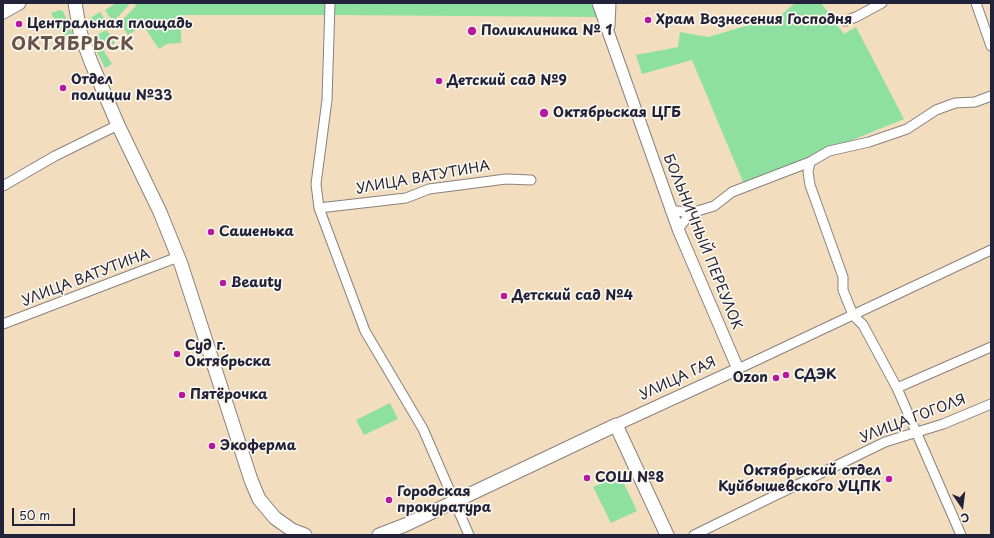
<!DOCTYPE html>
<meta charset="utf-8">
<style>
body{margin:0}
#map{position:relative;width:994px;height:538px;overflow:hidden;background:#f3ddbf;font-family:"Playpen Sans",sans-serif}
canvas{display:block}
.frame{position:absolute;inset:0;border:4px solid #22223b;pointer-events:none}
.north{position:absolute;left:942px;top:486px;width:40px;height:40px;-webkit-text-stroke:3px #fbf7ec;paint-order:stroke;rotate:166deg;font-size:11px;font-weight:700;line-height:16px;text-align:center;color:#22223b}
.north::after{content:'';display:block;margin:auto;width:14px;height:18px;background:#22223b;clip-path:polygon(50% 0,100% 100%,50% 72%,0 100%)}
.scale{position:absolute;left:12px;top:508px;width:63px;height:18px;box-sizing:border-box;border:2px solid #22223b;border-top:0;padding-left:5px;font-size:12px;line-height:14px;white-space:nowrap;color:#22223b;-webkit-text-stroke:3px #fbf7ec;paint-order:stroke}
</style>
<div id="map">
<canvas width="994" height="538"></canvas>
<div class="frame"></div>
<div class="north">С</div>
<div class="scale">50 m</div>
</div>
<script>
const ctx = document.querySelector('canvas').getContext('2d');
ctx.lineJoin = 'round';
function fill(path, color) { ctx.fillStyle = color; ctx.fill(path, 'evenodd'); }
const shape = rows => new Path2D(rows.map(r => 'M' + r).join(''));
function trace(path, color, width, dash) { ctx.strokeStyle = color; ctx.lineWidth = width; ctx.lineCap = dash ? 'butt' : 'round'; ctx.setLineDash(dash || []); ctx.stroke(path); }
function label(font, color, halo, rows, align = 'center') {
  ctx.font = font + ' "Playpen Sans",sans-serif'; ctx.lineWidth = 3.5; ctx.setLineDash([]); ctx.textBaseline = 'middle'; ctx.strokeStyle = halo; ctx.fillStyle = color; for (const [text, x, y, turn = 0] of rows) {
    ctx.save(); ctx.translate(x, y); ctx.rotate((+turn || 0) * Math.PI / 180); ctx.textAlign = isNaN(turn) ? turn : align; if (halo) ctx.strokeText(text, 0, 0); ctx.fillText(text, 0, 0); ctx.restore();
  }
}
fill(shape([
 [116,3,128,3,129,5,113,22,105,10],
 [134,3,325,3,325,15,181,15,181,43,167,44,159,49,143,25,128,35,120,22,136,6],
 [334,3,591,3,597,17,334,15],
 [795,3,821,3,844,34,856,27,904,119,744,184,692,60,642,74,636,55,678,47,680,32,708,37,780,16],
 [59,10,63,11,72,32,72,40,69,41,66,39,51,13],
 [100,12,108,24,93,30,90,18],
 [107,30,115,43,103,50,112,64,105,68,97,52,94,36],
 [390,403,398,419,364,435,356,420],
 [620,475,637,511,611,523,593,487]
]), '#8ee0a0');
const minor = shape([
 [330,3,327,100,316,184,319,208,365,331,423,429,469,535],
 [976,3,991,46],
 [845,21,856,17,882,3],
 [810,162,808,172,810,185,843,277,843,290,853,315,863,325,897,388,961,535],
 [3,186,55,156,118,125],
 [319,208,406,198,429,189,506,179,531,180],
 [670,210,691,213,714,206,732,192,810,162,829,151,869,142,907,129,936,110,955,103,975,102,991,96],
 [678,229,691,213],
 [3,324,178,257],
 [738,369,991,250],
 [897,388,991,347],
 [694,535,885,442,943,424,991,404]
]);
const tertiary = shape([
 [598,3,678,229,738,369,616,425],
 [609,26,610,3]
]);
const secondary = shape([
 [75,3,80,32,91,62,118,125,160,212,181,264,251,480,259,499,275,518,292,530,305,535],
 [3,12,19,3],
 [379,535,405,525,616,425,667,535]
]);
trace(minor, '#8a807d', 11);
trace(tertiary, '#8a807d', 13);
trace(secondary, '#8a807d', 15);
trace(minor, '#fff', 9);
trace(tertiary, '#fff', 11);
trace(secondary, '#fff', 13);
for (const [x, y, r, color] of [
 [648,20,4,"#b5179e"],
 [19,24,4,"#b5179e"],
 [472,31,5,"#b5179e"],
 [439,81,4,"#b5179e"],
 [63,88,4,"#b5179e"],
 [544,113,5,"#b5179e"],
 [211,232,4,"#b5179e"],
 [223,283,4,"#b5179e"],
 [504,296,4,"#b5179e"],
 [177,354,4,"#b5179e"],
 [786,375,4,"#b5179e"],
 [776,378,4,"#b5179e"],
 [182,395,4,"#b5179e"],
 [212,446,4,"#b5179e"],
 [587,478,4,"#b5179e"],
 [889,479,4,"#b5179e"],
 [389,500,4,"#b5179e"]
]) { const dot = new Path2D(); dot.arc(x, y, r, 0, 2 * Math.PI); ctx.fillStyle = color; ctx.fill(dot); trace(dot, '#fbf7ec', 1.5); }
label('bold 14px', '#22223b', '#fbf7ec', [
 ["Храм Вознесения Господня",656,20],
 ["Центральная площадь",27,24],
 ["Поликлиника № 1",481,31],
 ["Отдел",71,80],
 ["полиции №33",71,96],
 ["Детский сад №9",447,81],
 ["Октябрьская ЦГБ",553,113],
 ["Сашенька",219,232],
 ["Beauty",231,283],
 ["Детский сад №4",512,296],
 ["Суд г.",185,346],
 ["Октябрьска",185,362],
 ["СДЭК",794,375],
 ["Ozon",768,378,"right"],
 ["Пятёрочка",190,395],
 ["Экоферма",220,446],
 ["Октябрьский отдел",881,471,"right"],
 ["Куйбышевского УЦПК",881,487,"right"],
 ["СОШ №8",595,478],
 ["Городская",397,492],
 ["прокуратура",397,508]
], 'left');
label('14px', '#22223b', '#fbf7ec', [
 ["УЛИЦА ВАТУТИНА",423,178,-10],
 ["БОЛЬНИЧНЫЙ ПЕРЕУЛОК",702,242,68],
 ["УЛИЦА ВАТУТИНА",86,278,-21],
 ["УЛИЦА ГАЯ",678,379,-25],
 ["УЛИЦА ГОГОЛЯ",913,419,-21]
]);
ctx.letterSpacing = '1px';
label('bold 18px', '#68534c', '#fbf7ec', [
 ["ОКТЯБРЬСК",73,45]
]);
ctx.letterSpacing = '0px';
</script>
